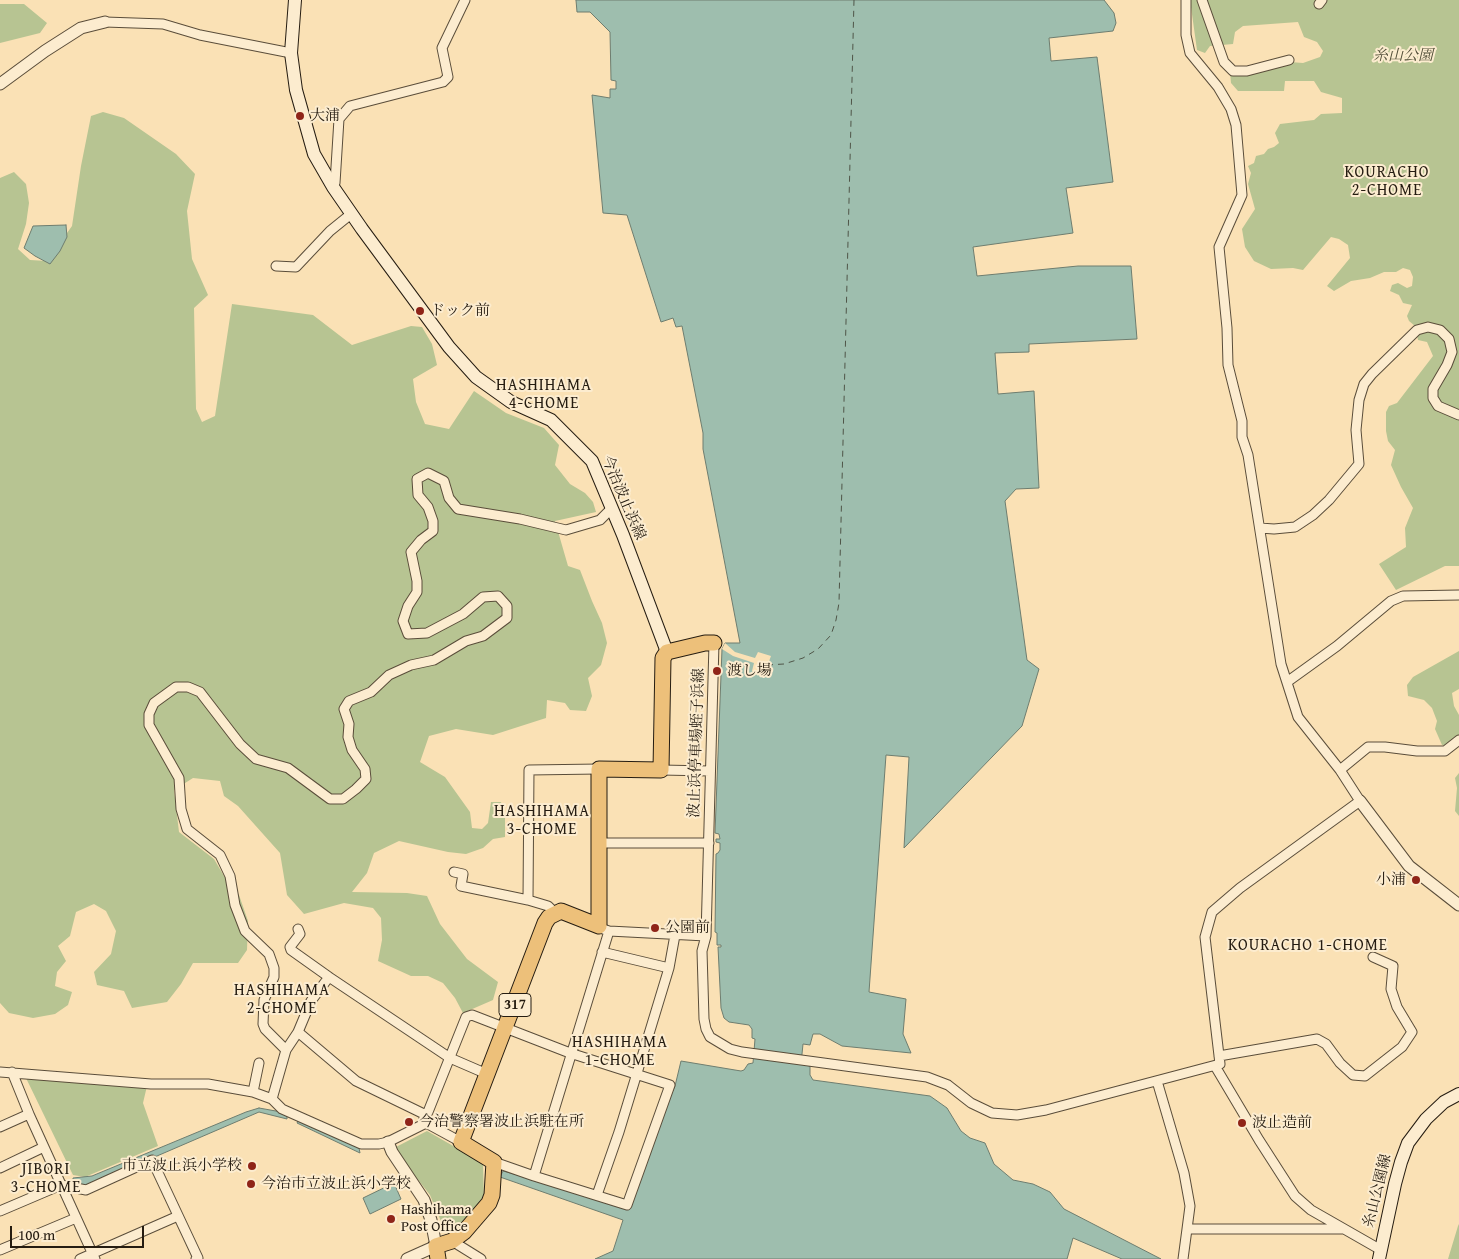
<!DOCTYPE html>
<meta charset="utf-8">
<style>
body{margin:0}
#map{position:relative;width:1459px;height:1259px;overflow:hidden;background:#fae1b5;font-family:"Gentium Book Plus",serif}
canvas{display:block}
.scale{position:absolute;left:10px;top:1226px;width:134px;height:22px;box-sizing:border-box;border:2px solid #251c11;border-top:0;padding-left:6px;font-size:15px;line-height:18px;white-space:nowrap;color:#251c11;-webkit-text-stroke:4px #fceccf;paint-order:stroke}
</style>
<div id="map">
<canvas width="1459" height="1259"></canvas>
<div class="scale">100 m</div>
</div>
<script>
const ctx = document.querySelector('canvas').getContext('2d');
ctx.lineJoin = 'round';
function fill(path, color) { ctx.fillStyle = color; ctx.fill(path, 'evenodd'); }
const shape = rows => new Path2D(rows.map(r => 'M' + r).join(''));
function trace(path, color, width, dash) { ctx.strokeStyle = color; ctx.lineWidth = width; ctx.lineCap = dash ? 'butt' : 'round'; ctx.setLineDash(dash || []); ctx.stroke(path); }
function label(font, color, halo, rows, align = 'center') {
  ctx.font = font + ' "Gentium Book Plus","Noto Serif JP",serif'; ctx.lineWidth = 4; ctx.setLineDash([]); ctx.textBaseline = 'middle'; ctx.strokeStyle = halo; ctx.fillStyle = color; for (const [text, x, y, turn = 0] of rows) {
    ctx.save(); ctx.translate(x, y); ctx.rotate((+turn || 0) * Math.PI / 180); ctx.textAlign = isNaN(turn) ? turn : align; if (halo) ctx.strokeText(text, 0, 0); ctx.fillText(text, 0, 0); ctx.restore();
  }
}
fill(shape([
 [1190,0,1459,0,1459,566,1445,566,1396,590,1379,564,1406,547,1405,528,1413,508,1401,487,1391,465,1395,450,1388,441,1386,431,1386,412,1389,406,1397,403,1433,356,1427,342,1418,340,1415,326,1409,321,1407,316,1412,305,1403,303,1399,295,1390,291,1392,285,1398,283,1407,288,1412,286,1413,277,1410,270,1403,268,1396,272,1384,272,1370,278,1351,281,1334,291,1327,286,1350,258,1348,245,1339,239,1331,237,1303,270,1293,268,1271,269,1254,261,1245,247,1242,229,1255,209,1248,184,1251,173,1248,166,1254,163,1256,156,1264,154,1268,149,1274,147,1279,143,1275,133,1280,124,1314,120,1321,114,1342,113,1342,98,1321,92,1314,81,1285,81,1284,91,1238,91,1231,83,1230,72,1290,62,1303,63,1320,57,1323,51,1317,42,1304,37,1298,22,1243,26,1235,32,1233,44,1210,46,1205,53,1197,50],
 [0,4,24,4,47,23,40,33,0,43],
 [103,112,124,118,176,154,195,174,187,211,192,259,208,295,194,308,196,409,202,422,215,416,232,304,313,315,352,345,411,326,422,327,432,344,437,365,413,379,416,402,425,424,449,429,474,391,506,413,544,428,559,445,555,465,570,484,585,493,593,502,596,512,555,521,568,566,580,570,592,601,602,623,607,643,601,665,588,678,592,696,586,711,570,710,565,703,547,700,546,718,493,735,456,729,429,736,420,762,445,777,470,812,472,828,482,829,488,823,491,802,501,802,505,817,505,837,493,839,483,848,466,854,448,852,399,841,374,853,367,873,352,892,407,893,427,896,440,924,467,959,498,982,493,1000,463,1013,455,998,443,983,428,976,411,976,378,961,382,940,381,918,373,908,344,903,304,914,287,895,280,853,238,806,224,796,220,781,193,778,174,790,179,832,214,859,224,876,239,895,248,921,247,950,238,963,193,963,181,984,167,1002,132,1008,124,991,97,985,94,972,111,954,116,931,106,911,94,904,76,912,70,936,58,946,66,961,57,972,55,986,72,992,68,1005,55,1014,33,1018,9,1013,0,1003,0,178,14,172,26,184,29,203,26,224,18,249,30,260,47,261,72,226,81,166,91,116],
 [1459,651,1459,689,1452,693,1454,706,1459,715,1459,746,1454,747,1442,745,1435,729,1437,721,1432,708,1424,700,1408,696,1407,685,1413,677],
 [1459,773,1459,816,1455,811,1457,788,1455,778],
 [27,1076,147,1086,143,1103,158,1146,85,1177,73,1175,26,1078],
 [427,1131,483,1163,484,1199,460,1227,445,1231,430,1195,401,1158,396,1147],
 [1459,1224,1459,1259,1448,1259,1458,1226]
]), '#b7c492');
const water = shape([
 [576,0,1104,0,1114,13,1116,23,1113,31,1049,38,1051,61,1097,57,1113,182,1066,188,1073,233,973,247,977,276,1078,266,1131,266,1137,339,1029,344,1029,352,995,353,998,394,1034,391,1039,488,1016,489,1005,501,1027,660,1039,669,1022,726,904,848,909,757,886,755,869,992,906,999,903,1034,911,1053,842,1046,820,1034,813,1034,810,1045,803,1044,801,1064,810,1066,810,1075,813,1080,930,1096,947,1108,961,1131,970,1138,985,1143,994,1164,1013,1180,1033,1184,1050,1192,1064,1209,1161,1259,1122,1259,1073,1238,1067,1259,595,1259,613,1251,623,1220,500,1177,503,1171,628,1206,669,1099,675,1086,681,1061,741,1071,744,1070,748,1064,753,1063,755,1039,752,1038,752,1029,749,1025,729,1022,724,1018,721,1008,718,947,721,947,721,945,717,945,717,933,715,932,716,854,718,853,720,850,720,843,716,842,716,839,720,839,719,834,715,833,722,649,725,643,740,643,703,449,703,433,682,326,676,327,673,318,661,322,627,215,603,213,592,95,610,98,610,89,616,89,616,81,611,80,610,32,590,12,577,12,576,0],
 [66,225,67,237,60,251,50,264,35,256,24,248,33,226,66,225],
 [259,1108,287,1113,287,1119,259,1112,99,1181,84,1187,73,1184,73,1178,92,1176,246,1112,259,1108],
 [299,1119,359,1148,360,1153,297,1123,299,1119],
 [394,1183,401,1199,370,1214,363,1198,394,1183]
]);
fill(water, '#9ebeae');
trace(water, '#6e7d6f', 1);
fill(shape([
 [725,643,735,652,755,658,758,652,771,656,764,675,752,671,754,663,733,656,722,649]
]), '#fae1b5');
trace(shape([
 [767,665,784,664,803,658,818,649,831,635,836,620,839,603,854,0]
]), '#4f5548', 1, [6, 5]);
const minor = shape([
 [1202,0,1224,62,1233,71,1247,71,1289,60],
 [1319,4,1322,0],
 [105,22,163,24,200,35,291,53],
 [333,187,335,183,339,119,350,106,443,82,448,77,442,48,465,0],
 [276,266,296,267,330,231,351,214],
 [1260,528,1274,529,1295,527,1313,515,1329,500,1359,464,1356,430,1359,400,1364,384,1372,374,1417,330,1428,327,1440,330,1449,339,1452,352,1447,365,1433,389,1433,398,1438,406,1459,415],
 [714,643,706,936,702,951,704,1019,706,1029,710,1037,730,1049,742,1052,927,1077,948,1085,971,1103,992,1113,1017,1115,1046,1110,1220,1064,1205,937,1212,912,1240,888,1360,801,1340,770,1298,717,1281,664,1248,455,1242,437,1242,421,1228,365,1227,328,1219,247,1242,195,1236,125,1231,109,1218,87,1190,53,1186,35,1186,0],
 [1287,682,1337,646,1391,601,1403,596,1459,595],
 [661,770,710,771],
 [1340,770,1368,747,1385,747,1417,751,1445,751,1459,740],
 [599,843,709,843],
 [454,872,463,874,461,886,528,900],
 [555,913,548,906,528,900,529,770,599,769],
 [298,929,300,934,290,947,291,950,329,977,450,1058,487,1074],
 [603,929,609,931,706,936],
 [602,952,669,968],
 [298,1032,356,1081,424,1114],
 [286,1050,265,1029,263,1024,264,1000,274,977,274,968,269,954,245,931,235,905,230,876,220,855,187,829,181,809,179,778,149,725,149,714,154,703,176,687,188,687,200,692,240,744,256,759,288,768,330,799,343,799,356,789,366,779,365,769,352,750,348,737,349,724,344,709,349,701,371,692,389,675,411,665,434,660,466,641,483,636,507,618,507,606,498,596,483,597,463,614,427,633,408,634,403,621,408,606,417,592,417,581,411,552,421,540,433,531,433,521,428,507,418,495,417,479,428,473,444,481,449,498,458,509,520,519,566,530,600,520,612,508],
 [1219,1056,1317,1039,1326,1044,1340,1063,1353,1075,1365,1076,1402,1047,1412,1032,1397,1007,1391,989,1393,966,1373,957],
 [1215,1066,1259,1140,1295,1196,1311,1210,1381,1250],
 [0,1072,151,1084,208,1084,253,1092,272,1099,282,1109,361,1144,379,1144,388,1142,424,1124,428,1124,461,1142],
 [12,1072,29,1114],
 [1157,1081,1184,1173,1190,1206,1187,1229],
 [253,1092,259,1063],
 [272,1099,286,1050,298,1032,311,1001,329,977],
 [424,1124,424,1114,428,1112,466,1017,472,1015,570,1053,670,1085,627,1205,534,1176,494,1162],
 [0,1127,29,1114,44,1147],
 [0,1168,44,1147,95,1259],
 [534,1176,609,931],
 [597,1195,619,1132,652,1024,669,968,675,935],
 [0,1211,61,1185,86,1190,152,1160,198,1258,196,1259],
 [452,1241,481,1259],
 [0,1250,76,1218],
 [80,1259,178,1216],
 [1183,1259,1187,1229,1342,1229]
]);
const tertiary = shape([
 [0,84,45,51,81,28,105,22],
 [1360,801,1409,866,1459,905],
 [388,1142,392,1152,424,1200,431,1220,436,1246,407,1259]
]);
const secondary = shape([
 [295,0,291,53,296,90,314,154,333,187,362,229,449,347,476,377,511,402,551,420,592,461,623,535,667,652],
 [1379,1259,1395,1184,1401,1162,1408,1143,1426,1119,1444,1102,1459,1094]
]);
const trunk = shape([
 [438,1259,436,1246,452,1241,464,1232,489,1203,492,1195,494,1162,461,1142,545,923,549,917,561,911,599,926,599,769,661,770,663,658,667,652,705,643,714,643]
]);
trace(minor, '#5a4d3a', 11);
trace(tertiary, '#5a4d3a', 13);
trace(secondary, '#251c11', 14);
trace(trunk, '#251c11', 17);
trace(minor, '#fceccf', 9);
trace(tertiary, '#fceccf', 11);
trace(secondary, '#fceccf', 12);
trace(trunk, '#edc07a', 15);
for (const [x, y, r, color] of [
 [300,116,5,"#8f2418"],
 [420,311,5,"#8f2418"],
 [717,671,5,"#8f2418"],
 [1416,880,5,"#8f2418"],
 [655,928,5,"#8f2418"],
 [409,1122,5,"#8f2418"],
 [1242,1123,5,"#8f2418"],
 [252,1166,5,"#8f2418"],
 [251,1184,5,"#8f2418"],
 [391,1219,5,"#8f2418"]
]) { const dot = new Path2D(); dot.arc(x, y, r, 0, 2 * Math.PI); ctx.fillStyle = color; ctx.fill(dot); trace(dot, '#fceccf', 2); }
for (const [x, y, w] of [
 [515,1005,32]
]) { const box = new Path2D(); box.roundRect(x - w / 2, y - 11.5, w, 23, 4); ctx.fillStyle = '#fceccf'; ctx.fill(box); trace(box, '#251c11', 1); }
label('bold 14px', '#251c11', null, [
 ["317",515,1005]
]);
label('italic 15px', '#514e38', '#fceccf', [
 ["糸山公園",1403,56]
]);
label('15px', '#251c11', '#fceccf', [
 ["大浦",310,116],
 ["ドック前",430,311],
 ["渡し場",727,671],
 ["小浦",1406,880,"right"],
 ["公園前",665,928],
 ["今治警察署波止浜駐在所",419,1122],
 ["波止造前",1252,1123],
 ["市立波止浜小学校",242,1166,"right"],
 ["今治市立波止浜小学校",261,1184],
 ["Hashihama",401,1210],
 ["Post Office",401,1227]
], 'left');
label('15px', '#251c11', '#fceccf', [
 ["今治波止浜線",623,498,67],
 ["波止浜停車場蛭子浜線",697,743,-88],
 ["糸山公園線",1378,1191,-76]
]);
ctx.letterSpacing = '1px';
label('16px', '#251c11', '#fceccf', [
 ["KOURACHO",1387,173],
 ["2-CHOME",1387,191],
 ["HASHIHAMA",544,386],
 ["4-CHOME",544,404],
 ["HASHIHAMA",542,812],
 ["3-CHOME",542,830],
 ["KOURACHO 1-CHOME",1308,946],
 ["HASHIHAMA",282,991],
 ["2-CHOME",282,1009],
 ["HASHIHAMA",620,1043],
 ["1-CHOME",620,1061],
 ["JIBORI",46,1170],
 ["3-CHOME",46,1188]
]);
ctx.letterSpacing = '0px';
</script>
